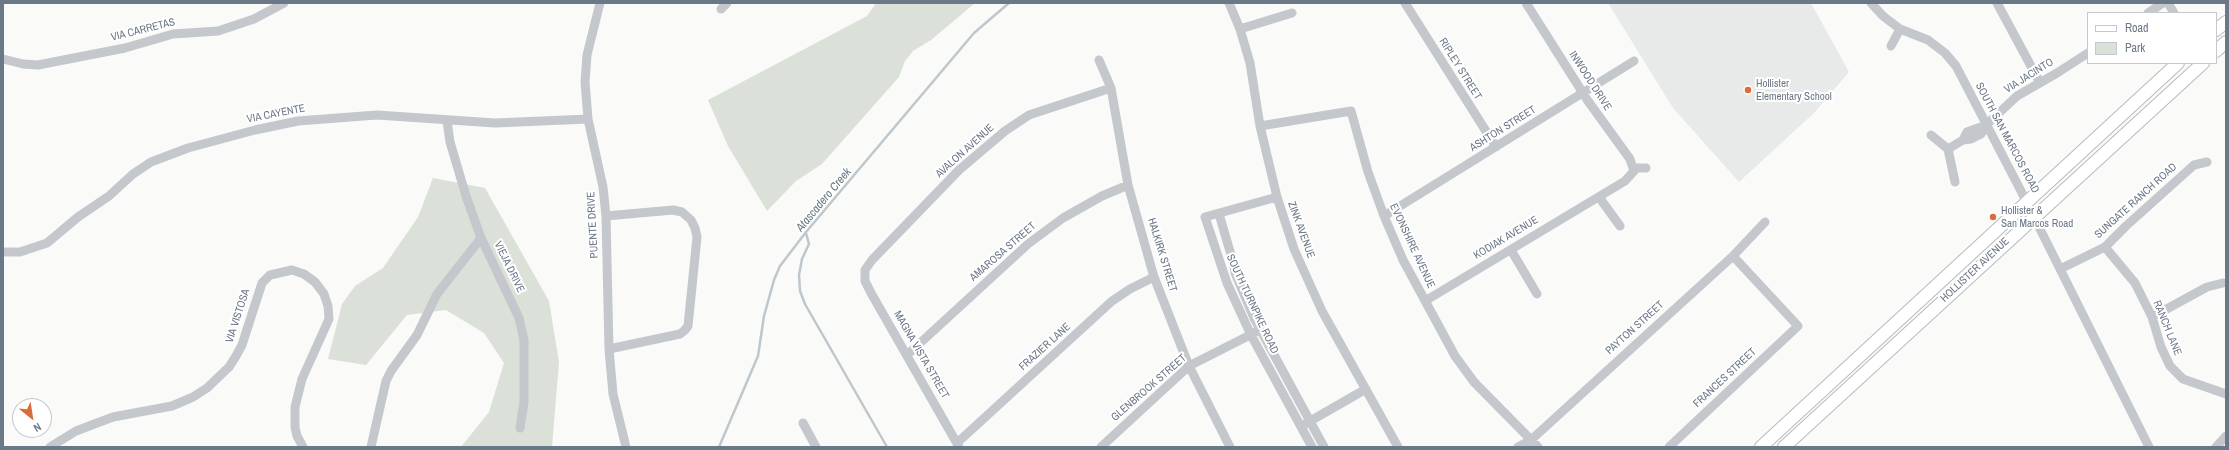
<!DOCTYPE html>
<style>
body{margin:0}
#map{position:relative;width:2229px;height:450px;overflow:hidden;background:#fafaf8;font-family:"Archivo Narrow",sans-serif}
canvas{display:block}
.frame{position:absolute;inset:0;border:4px solid #6b7887;pointer-events:none}
.legend{position:absolute;left:2087px;top:12px;width:130px;height:52px;box-sizing:border-box;background:#fff;border:1px solid #c4c9cf;margin:0;padding:5px 7px;list-style:none;font-size:12px;color:#6b7887}
.legend li{display:flex;align-items:center;gap:8px;height:20px}
.legend b{width:20px;border:1px solid #c4c9cf}
.north{position:absolute;left:12px;top:398px;width:40px;height:40px;box-sizing:border-box;background:#fff;border:1px solid #c4c9cf;border-radius:50%;rotate:150deg;font-size:11px;font-weight:700;line-height:16px;text-align:center;color:#6b7887}
.north::after{content:'';display:block;margin:auto;width:14px;height:18px;background:#d86d39;clip-path:polygon(50% 0,100% 100%,50% 72%,0 100%)}
</style>
<div id="map">
<canvas width="2229" height="450"></canvas>
<div class="frame"></div>
<ul class="legend">
<li><b style="height:5px;background:#fff"></b>Road</li>
<li><b style="height:11px;background:#dbe0d9"></b>Park</li>
</ul>
<div class="north">N</div>
</div>
<script>
const ctx = document.querySelector('canvas').getContext('2d');
ctx.lineJoin = 'round';
function fill(path, color) { ctx.fillStyle = color; ctx.fill(path, 'evenodd'); }
const shape = rows => new Path2D(rows.map(r => 'M' + r).join(''));
function trace(path, color, width, dash) { ctx.strokeStyle = color; ctx.lineWidth = width; ctx.lineCap = dash ? 'butt' : 'round'; ctx.setLineDash(dash || []); ctx.stroke(path); }
function label(font, color, halo, rows, align = 'center') {
  ctx.font = font + ' "Archivo Narrow",sans-serif'; ctx.lineWidth = 4; ctx.setLineDash([]); ctx.textBaseline = 'middle'; ctx.strokeStyle = halo; ctx.fillStyle = color; for (const [text, x, y, turn = 0] of rows) {
    ctx.save(); ctx.translate(x, y); ctx.rotate((+turn || 0) * Math.PI / 180); ctx.textAlign = isNaN(turn) ? turn : align; if (halo) ctx.strokeText(text, 0, 0); ctx.fillText(text, 0, 0); ctx.restore();
  }
}
fill(shape([
 [1608,3,1811,3,1849,72,1815,112,1739,182,1673,108]
]), '#e8e9e9');
fill(shape([
 [876,3,975,3,931,40,913,51,905,61,899,77,822,164,796,181,767,211,728,146,708,100,867,16],
 [433,178,485,188,549,301,559,362,552,447,461,447,489,412,504,363,484,333,446,310,407,315,366,365,328,359,342,304,355,286,383,268,418,217]
]), '#dbe0d9');
trace(shape([
 [806,233,809,244,802,259,799,275,800,291,805,304,887,447],
 [719,447,758,356,764,316,774,280,780,266,806,232,974,33,1009,3]
]), '#bec7cc', 2.5);
const major = shape([
 [2216,30,2226,22],
 [2216,51,2226,42],
 [1761,447,2178,63],
 [1784,447,2203,63]
]);
trace(major, '#b7bbbf', 14);
trace(shape([
 [600,3,587,55,585,82,588,119,603,187,606,216,609,349,613,394,626,447],
 [1229,3,1240,29,1250,63,1260,126,1277,197,1294,249,1322,311,1398,447],
 [1405,3,1496,147],
 [1871,3,1883,16,1900,29,1928,40,1945,53,1956,66,2021,191,2149,447],
 [1997,3,2039,81],
 [2168,3,2174,13],
 [721,9,727,3],
 [2148,13,2163,3],
 [1240,29,1292,13],
 [1891,46,1900,29],
 [3,59,23,64,38,65,125,48,173,34,218,31,254,19,284,3],
 [1099,60,1111,88,1128,185,1154,277,1189,366,1230,447],
 [447,121,450,142,466,196,481,238,519,318,524,340,524,402,520,428],
 [1986,125,1967,132,1963,140,1971,139,1981,134,1986,125,2017,96,2057,73,2088,53],
 [1260,126,1351,111,1368,172,1384,216,1403,260,1455,356,1474,382,1538,447],
 [1931,135,1948,149,1963,140],
 [1948,149,1955,182],
 [1634,168,1646,168],
 [1277,197,1205,217,1227,283,1251,335,1312,447],
 [1599,197,1620,226],
 [1219,214,1234,265,1235,273,1254,318,1324,447],
 [606,216,673,210,682,212,691,220,695,228,697,237,688,326,685,330,680,334,609,349],
 [1384,216,1634,61],
 [2105,247,2135,283,2152,317,2161,347,2170,366,2183,379,2226,394],
 [1511,250,1537,294],
 [3,252,20,252,47,243,78,217,109,196,133,174,151,162,188,148,255,130,298,121,377,115,495,123,588,119],
 [2060,269,2105,247,2126,226,2194,165,2207,162],
 [1425,301,1625,181,1634,171,1630,159,1588,101,1526,3],
 [2152,317,2207,287,2223,283],
 [907,355,1028,244,1063,218,1102,196,1128,185],
 [803,423,816,447],
 [1305,424,1366,389],
 [957,443,1112,301,1130,289,1154,277],
 [50,447,76,431,97,423,113,417,172,406,193,397,207,388,229,367,236,356,242,345,262,283,270,275,292,270,304,274,315,282,324,294,328,306,329,319,302,379,295,407,295,427,297,436,303,447],
 [371,447,386,381,391,371,417,335,437,294,481,238],
 [959,447,871,293,865,281,865,270,872,260,959,170,1005,131,1029,115,1111,88],
 [1101,447,1189,366,1256,332],
 [1518,447,1531,440,1733,256,1765,222],
 [1669,447,1798,326,1733,256],
 [2216,447,2226,436]
]), '#c4c7cb', 9);
trace(major, '#fff', 12);
for (const [x, y, r, color] of [
 [1748,90,4,"#d86d39"],
 [1993,217,4,"#d86d39"]
]) { const dot = new Path2D(); dot.arc(x, y, r, 0, 2 * Math.PI); ctx.fillStyle = color; ctx.fill(dot); trace(dot, '#fff', 1.5); }
label('11px', '#6b7887', '#fff', [
 ["VIA CARRETAS",143,30,-14],
 ["RIPLEY STREET",1460,69,58],
 ["VIA JACINTO",2029,76,-32],
 ["INWOOD DRIVE",1590,81,57],
 ["VIA CAYENTE",276,114,-11],
 ["ASHTON STREET",1503,129,-32],
 ["SOUTH SAN MARCOS ROAD",2007,138,62],
 ["AVALON AVENUE",965,151,-42],
 ["SUNGATE RANCH ROAD",2136,201,-42],
 ["PUENTE DRIVE",593,225,-93],
 ["ZINK AVENUE",1301,230,70],
 ["KODIAK AVENUE",1506,238,-31],
 ["EVONSHIRE AVENUE",1412,246,65],
 ["AMAROSA STREET",1003,252,-41],
 ["HALKIRK STREET",1162,255,73],
 ["VIEJA DRIVE",509,267,64],
 ["HOLLISTER AVENUE",1975,270,-43],
 ["SOUTH TURNPIKE ROAD",1252,304,65],
 ["VIA VISTOSA",238,316,-72],
 ["PAYTON STREET",1635,328,-42],
 ["RANCH LANE",2167,328,68],
 ["FRAZIER LANE",1045,347,-42],
 ["MAGNA VISTA STREET",921,355,60],
 ["FRANCES STREET",1725,378,-43],
 ["GLENBROOK STREET",1149,388,-41]
]);
label('11px', '#6b7887', '#fff', [
 ["Hollister",1756,84],
 ["Elementary School",1756,97],
 ["Hollister &",2001,211],
 ["San Marcos Road",2001,224]
], 'left');
label('italic 12px', '#677882', '#fff', [
 ["Atascadero Creek",824,200,-50]
]);
</script>
